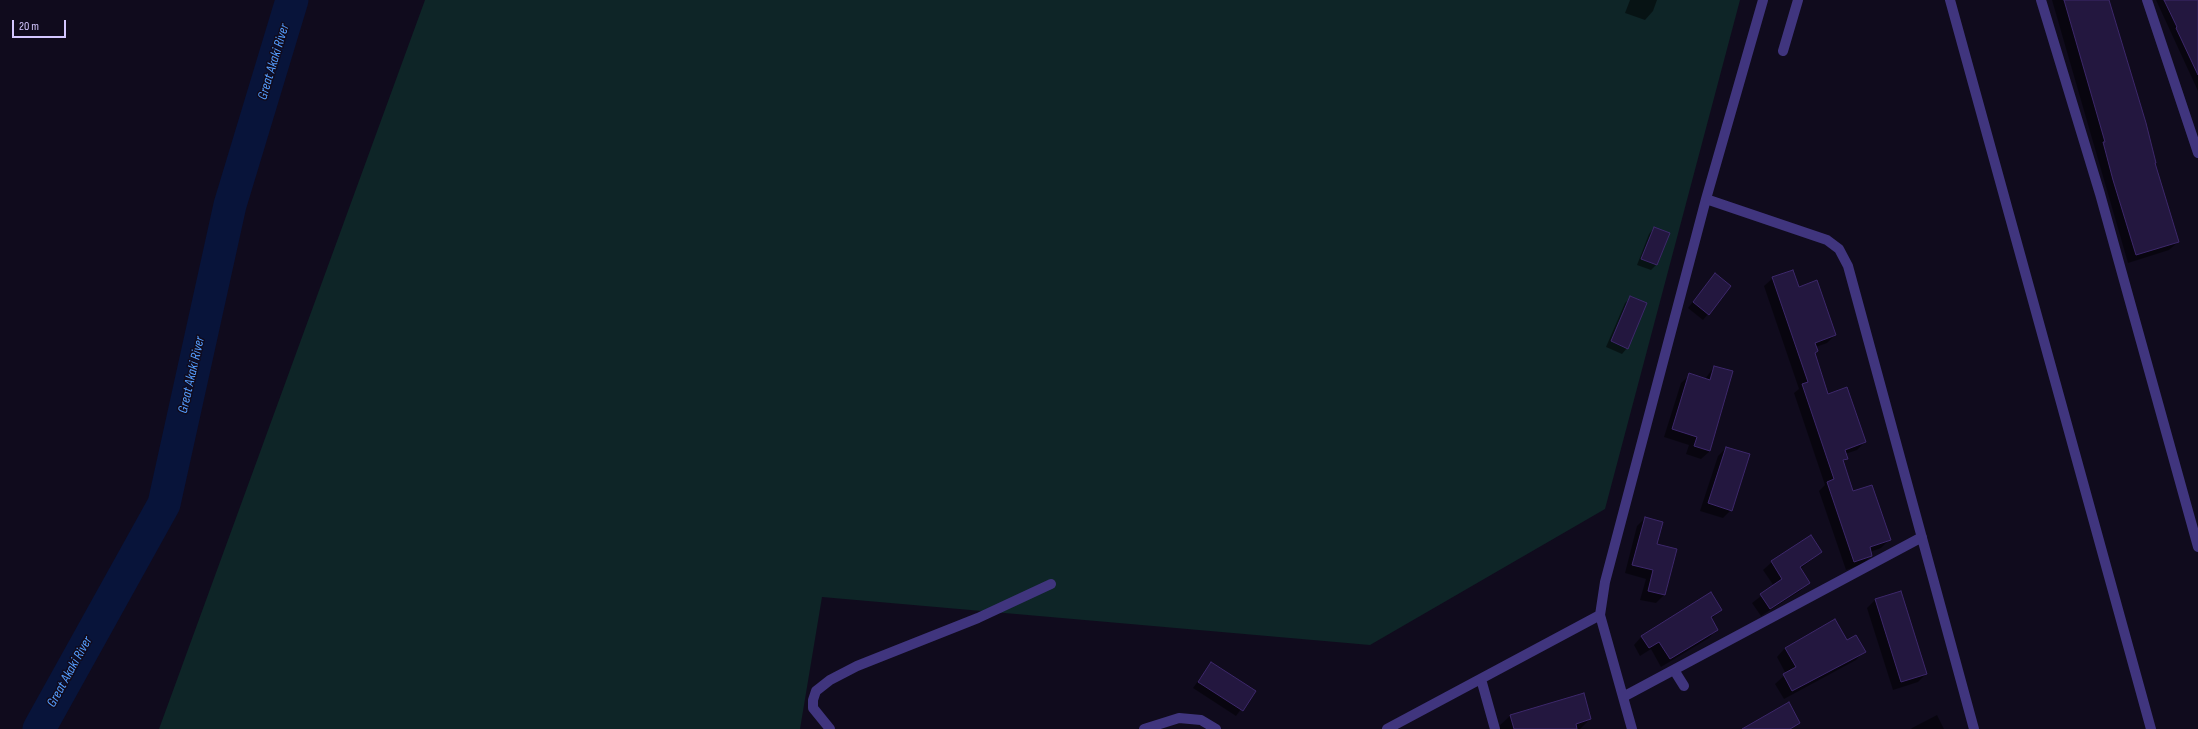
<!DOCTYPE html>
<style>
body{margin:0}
#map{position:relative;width:2198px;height:729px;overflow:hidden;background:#100b1d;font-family:"Sofia Sans Condensed",sans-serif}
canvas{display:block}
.scale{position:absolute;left:12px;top:20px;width:54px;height:18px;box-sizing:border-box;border:2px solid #d4c7ff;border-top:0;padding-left:5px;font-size:12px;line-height:14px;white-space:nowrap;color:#d4c7ff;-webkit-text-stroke:3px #100b1d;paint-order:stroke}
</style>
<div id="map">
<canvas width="2198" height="729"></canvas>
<div class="scale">20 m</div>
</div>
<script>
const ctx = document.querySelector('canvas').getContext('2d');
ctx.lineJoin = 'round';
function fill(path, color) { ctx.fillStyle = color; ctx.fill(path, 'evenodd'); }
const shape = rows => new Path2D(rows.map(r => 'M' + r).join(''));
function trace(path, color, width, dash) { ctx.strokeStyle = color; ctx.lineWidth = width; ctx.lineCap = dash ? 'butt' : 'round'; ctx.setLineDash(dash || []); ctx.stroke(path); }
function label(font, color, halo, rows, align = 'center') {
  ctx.font = font + ' "Sofia Sans Condensed",sans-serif'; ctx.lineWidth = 3; ctx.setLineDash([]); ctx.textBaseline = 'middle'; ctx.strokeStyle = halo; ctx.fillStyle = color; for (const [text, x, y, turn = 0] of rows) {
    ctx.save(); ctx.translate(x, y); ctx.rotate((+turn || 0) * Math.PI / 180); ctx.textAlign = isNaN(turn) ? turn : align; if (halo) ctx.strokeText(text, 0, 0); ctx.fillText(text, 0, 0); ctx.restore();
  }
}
fill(shape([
 [425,0,1740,0,1605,509,1370,645,822,597,800,729,159,729]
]), '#0e2527');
fill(shape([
 [1630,0,1657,0,1653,11,1645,20,1625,13],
 [2052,0,2109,0,2145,123,2154,164,2178,242,2169,250,2128,263],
 [2156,0,2198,0,2198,91],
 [1654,228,1656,265,1651,270,1637,265,1649,234],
 [1773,278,1798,288,1835,335,1827,343,1816,347,1817,351,1814,354,1828,395,1865,442,1857,450,1845,454,1847,458,1842,463,1852,493,1889,540,1881,548,1870,552,1871,556,1863,564,1846,570,1819,491,1825,485,1794,393,1799,389,1764,286],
 [1710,280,1708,314,1703,320,1688,308],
 [1631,297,1627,348,1622,354,1606,347,1625,303],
 [1714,367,1710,451,1701,459,1686,454,1689,445,1664,437,1681,383,1690,375,1705,379],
 [1726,448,1731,510,1723,518,1700,511,1718,456],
 [1645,518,1656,545,1676,550,1664,595,1656,603,1640,600,1646,579,1625,573,1637,526],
 [1811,537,1821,552,1800,569,1809,582,1800,591,1761,616,1752,603,1774,586,1763,570,1772,562],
 [1875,600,1926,674,1918,682,1893,690,1867,608],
 [1721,610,1711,619,1717,629,1709,638,1661,667,1651,649,1640,656,1634,645,1642,636],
 [1846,642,1864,651,1856,660,1784,699,1775,684,1786,674,1777,657,1785,648],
 [1211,663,1254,691,1236,716,1193,688],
 [1937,715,1944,729,1911,729,1912,728],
 [1510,716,1590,719,1580,729,1500,729,1499,726]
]), '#0007');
trace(shape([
 [39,729,164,504,230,205,292,0]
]), '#08143a', 33);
const building = shape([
 [2064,0,2109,0,2146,123,2156,163,2155,163,2179,242,2136,255,2113,180,2103,142,2105,142,2064,0],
 [2164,0,2198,0,2198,75,2176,28,2177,27,2164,0],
 [1654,227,1670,233,1657,265,1641,259,1654,227],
 [1793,270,1799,287,1817,280,1836,335,1815,343,1818,351,1815,353,1828,394,1847,387,1866,442,1845,450,1848,459,1843,460,1853,491,1872,485,1891,540,1870,547,1872,556,1854,562,1827,482,1834,479,1802,384,1808,382,1772,277,1793,270],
 [1715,273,1731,286,1709,315,1693,302,1715,273],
 [1630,296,1647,303,1628,349,1611,341,1630,296],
 [1714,366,1733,371,1710,451,1694,446,1697,437,1672,429,1689,373,1710,380,1714,366],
 [1726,447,1750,454,1732,511,1708,503,1726,447],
 [1645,517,1663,522,1657,544,1677,549,1665,595,1648,591,1653,570,1632,565,1645,517],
 [1811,535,1822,552,1800,567,1810,583,1770,609,1760,594,1782,579,1771,561,1811,535],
 [1901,591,1927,674,1901,682,1875,599,1901,591],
 [1711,592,1722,610,1711,617,1718,630,1670,659,1659,642,1649,648,1641,636,1711,592],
 [1835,619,1847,640,1856,635,1866,652,1792,691,1783,674,1796,667,1785,648,1835,619],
 [1211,662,1256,691,1243,711,1198,682,1211,662],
 [1584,693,1591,719,1576,724,1577,729,1514,729,1510,715,1584,693],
 [1789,702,1800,723,1790,729,1742,729,1789,702]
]);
fill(building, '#23173f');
trace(building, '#3d286b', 1);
trace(shape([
 [1950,0,2151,729],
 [2041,0,2100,194,2198,547],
 [2147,0,2198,153],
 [1783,51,1798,0],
 [1706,199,1827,240,1839,249,1848,266,1974,729],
 [1674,670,1684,686],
 [1481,679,1495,729],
 [1623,697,1922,537],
 [830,729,813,708,813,700,816,691,830,680,857,666,978,618,1051,584],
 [1144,729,1179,718,1201,720,1216,729],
 [1387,729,1600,615],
 [1632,729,1600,615,1605,582,1706,199,1763,0]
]), '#40357e', 10);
label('italic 14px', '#559eff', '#100b1d', [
 ["Great Akaki River",274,62,-73],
 ["Great Akaki River",192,375,-77],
 ["Great Akaki River",70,672,-61]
]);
</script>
